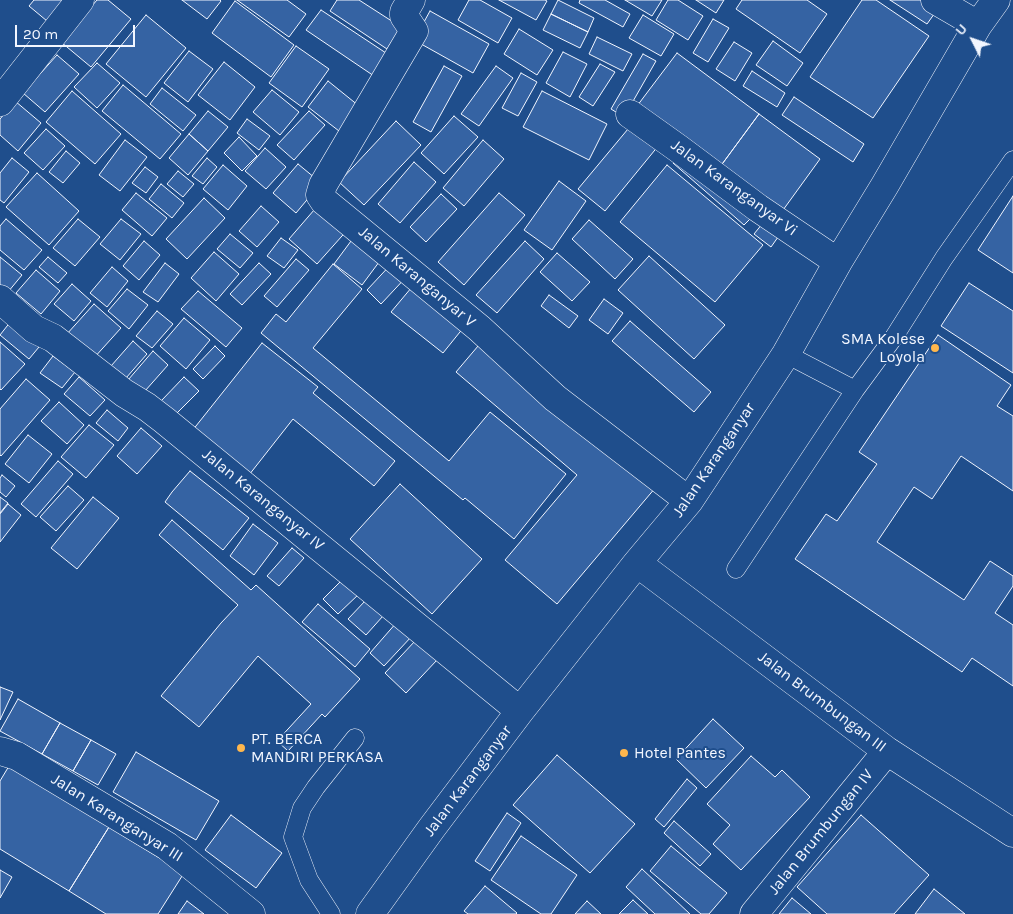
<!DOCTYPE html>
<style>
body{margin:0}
#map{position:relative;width:1013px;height:914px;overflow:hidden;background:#1f4e8c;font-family:Karla,sans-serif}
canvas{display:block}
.north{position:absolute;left:948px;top:15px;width:50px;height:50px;-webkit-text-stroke:4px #1f4e8c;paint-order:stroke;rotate:311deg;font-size:14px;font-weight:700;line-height:20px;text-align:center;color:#f2f6ff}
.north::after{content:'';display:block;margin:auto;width:18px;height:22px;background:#f2f6ff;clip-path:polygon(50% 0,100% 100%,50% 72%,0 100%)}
.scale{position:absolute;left:15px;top:25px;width:120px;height:22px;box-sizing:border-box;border:2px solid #f2f6ff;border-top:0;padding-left:6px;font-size:15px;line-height:18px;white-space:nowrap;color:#f2f6ff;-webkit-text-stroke:4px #1f4e8c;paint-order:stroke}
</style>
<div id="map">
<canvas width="1013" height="914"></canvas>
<div class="north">U</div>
<div class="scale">20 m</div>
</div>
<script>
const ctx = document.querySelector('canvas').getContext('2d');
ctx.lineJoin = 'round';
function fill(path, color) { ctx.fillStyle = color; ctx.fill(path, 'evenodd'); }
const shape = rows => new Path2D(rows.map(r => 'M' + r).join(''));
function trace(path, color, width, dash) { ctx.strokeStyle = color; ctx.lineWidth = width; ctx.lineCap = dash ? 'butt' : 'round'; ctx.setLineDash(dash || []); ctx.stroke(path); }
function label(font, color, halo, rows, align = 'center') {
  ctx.font = font + ' Karla,sans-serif'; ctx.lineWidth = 4; ctx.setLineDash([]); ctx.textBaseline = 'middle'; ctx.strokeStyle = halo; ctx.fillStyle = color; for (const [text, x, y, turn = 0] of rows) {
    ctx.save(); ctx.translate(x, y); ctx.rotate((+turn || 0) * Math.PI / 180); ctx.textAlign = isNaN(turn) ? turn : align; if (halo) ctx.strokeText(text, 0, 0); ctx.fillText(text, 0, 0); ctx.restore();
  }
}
const building = shape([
 [34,0,64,0,47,21,29,6,34,0],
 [97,0,108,0,131,19,91,67,61,42,97,0],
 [182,0,220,0,221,1,207,19,182,0],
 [237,0,287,0,306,14,289,37,237,0],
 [337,0,359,0,401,27,387,49,330,11,337,0],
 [469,0,480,0,512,18,498,43,458,20,469,0],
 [499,0,545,0,547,1,536,20,499,0],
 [558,0,594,18,588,32,551,14,558,0],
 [580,0,605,0,630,14,623,27,579,3,580,0],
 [625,0,662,0,652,16,625,0],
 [668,0,678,0,703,16,688,40,656,20,668,0],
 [696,0,724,0,716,13,696,0],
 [742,0,807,0,827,14,800,53,736,9,742,0],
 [862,0,876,0,929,36,873,118,810,77,862,0],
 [890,0,922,0,937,10,927,24,890,0],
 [235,1,294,45,271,77,212,33,235,1],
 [321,10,389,55,374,76,306,30,321,10],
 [430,11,489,44,473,73,414,40,430,11],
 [551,14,588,32,580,48,543,30,551,14],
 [146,15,186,48,146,97,106,64,146,15],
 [643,15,674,34,661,56,629,38,643,15],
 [713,19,729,28,708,62,693,53,713,19],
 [519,29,553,50,537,75,504,54,519,29],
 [597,37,632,54,623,71,589,54,597,37],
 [773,41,803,63,787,86,756,65,773,41],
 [734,42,752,53,735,81,716,69,734,42],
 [296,46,329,69,302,107,269,83,296,46],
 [189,51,213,69,188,102,164,83,189,51],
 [563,52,587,64,570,97,546,83,563,52],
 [677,53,759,114,717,171,634,110,677,53],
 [643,54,656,61,624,117,611,109,643,54],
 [57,55,79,74,45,112,23,93,57,55],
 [224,62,255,87,230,120,198,95,224,62],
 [97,63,120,83,97,108,74,87,97,63],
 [600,64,615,72,593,106,579,97,600,64],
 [444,66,462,76,431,132,413,122,444,66],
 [496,66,513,78,479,126,461,114,496,66],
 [752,71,785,93,777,107,743,86,752,71],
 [521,73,537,82,518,116,502,108,521,73],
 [328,81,359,106,339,131,308,107,328,81],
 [123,85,181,134,160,159,102,111,123,85],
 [162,88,196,115,183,131,150,104,162,88],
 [272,90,299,112,280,135,253,112,272,90],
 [72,91,121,134,95,164,46,122,72,91],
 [542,91,607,124,589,160,523,127,542,91],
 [794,97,864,144,853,162,782,115,794,97],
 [15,101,41,123,18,151,0,135,0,119,15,101],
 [208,111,228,127,208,151,189,134,208,111],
 [309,111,325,125,294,160,277,145,309,111],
 [759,114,820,159,778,217,717,171,759,114],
 [454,116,478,137,444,174,421,153,454,116],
 [247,119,270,136,259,150,237,133,247,119],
 [396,121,421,145,364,205,339,182,396,121],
 [633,123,659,145,605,211,578,189,633,123],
 [46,129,65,146,43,170,24,153,46,129],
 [189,134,208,151,188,175,169,158,189,134],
 [239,137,257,156,242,171,224,153,239,137],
 [125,140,147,157,120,191,99,175,125,140],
 [483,140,504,159,464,206,443,188,483,140],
 [265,148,286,167,266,189,245,171,265,148],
 [66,151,80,163,63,183,49,172,66,151],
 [681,153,753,216,744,225,673,163,681,153],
 [12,158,29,172,4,203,0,200,0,173,12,158],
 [207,158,217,167,203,184,192,176,207,158],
 [414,162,436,182,400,223,378,204,414,162],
 [298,164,321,183,296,213,273,193,298,164],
 [223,165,247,186,228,210,203,189,223,165],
 [667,165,763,245,715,302,620,222,667,165],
 [145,167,158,177,146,193,132,183,145,167],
 [178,171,194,184,183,197,167,184,178,171],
 [37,173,79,211,49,245,6,207,37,173],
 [559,181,586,201,552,250,524,230,559,181],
 [161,184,184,203,172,218,149,199,161,184],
 [136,193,167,218,152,236,122,210,136,193],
 [499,193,525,215,464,285,438,262,499,193],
 [441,194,457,209,426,242,410,227,441,194],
 [1013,196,1013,273,978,250,1013,196],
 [204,198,225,218,187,259,166,239,204,198],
 [321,202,350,227,317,264,289,239,321,202],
 [261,206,279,222,257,247,239,231,261,206],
 [767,218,783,230,771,247,754,234,767,218],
 [6,219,42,250,24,270,0,250,0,226,6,219],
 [78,219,100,237,75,266,53,248,78,219],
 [121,219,141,234,120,260,100,244,121,219],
 [589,220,633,259,615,279,572,239,589,220],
 [357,233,385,254,362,285,334,264,357,233],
 [230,234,253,253,240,268,217,249,230,234],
 [281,238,298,250,284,268,267,256,281,238],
 [144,241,160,255,139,280,123,266,144,241],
 [525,241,544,259,497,313,476,295,525,241],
 [214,252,239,274,216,301,191,278,214,252],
 [557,253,590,282,572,301,540,272,557,253],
 [649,256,725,325,694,359,618,290,649,256],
 [0,257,22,275,8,292,0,285,0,257],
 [48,257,67,273,58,283,39,267,48,257],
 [296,259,309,270,277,307,264,296,296,259],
 [395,260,409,274,381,304,367,290,395,260],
 [165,263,179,274,158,302,143,292,165,263],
 [259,263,271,274,242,305,230,294,259,263],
 [333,264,362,289,313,348,449,461,490,412,566,474,514,539,465,498,463,500,261,333,276,314,286,322,333,264],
 [112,267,128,281,107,307,90,293,112,267],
 [36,270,60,291,41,314,16,293,36,270],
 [417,281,468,322,443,353,391,312,417,281],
 [969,283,1013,311,1013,373,941,326,969,283],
 [72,284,91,301,74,321,54,304,72,284],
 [127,289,148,305,129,329,108,311,127,289],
 [198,291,242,328,226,347,181,309,198,291],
 [549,295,578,316,569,328,541,306,549,295],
 [604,299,623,313,608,334,589,320,604,299],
 [94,304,121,328,93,359,66,335,94,304],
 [157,311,173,324,152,348,136,336,157,311],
 [15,316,44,341,29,359,0,335,15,316],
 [184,318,210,340,186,369,160,346,184,318],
 [630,321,711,392,694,412,612,341,630,321],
 [938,335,1011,385,997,406,1013,416,1013,491,961,456,932,499,914,487,877,542,964,600,990,561,1013,576,1013,586,995,613,1013,625,1013,686,972,658,962,672,795,559,826,514,837,521,877,464,859,452,938,335],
 [484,339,656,487,557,604,505,560,577,475,456,372,484,339],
 [133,341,147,354,126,378,111,366,133,341],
 [0,342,25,364,1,390,0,389,0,342],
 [262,343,318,387,313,393,395,461,374,486,293,419,249,475,192,431,262,343],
 [215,346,225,356,203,379,193,369,215,346],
 [153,351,168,365,137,400,122,387,153,351],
 [53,356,75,372,62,388,40,373,53,356],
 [79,377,105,400,90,416,64,394,79,377],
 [184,377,199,391,175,415,161,401,184,377],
 [26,379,50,400,1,456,0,455,0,409,26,379],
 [59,402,84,425,67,444,41,421,59,402],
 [107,410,128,428,118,441,96,423,107,410],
 [89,425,114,445,86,478,61,457,89,425],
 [141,428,162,446,137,474,117,456,141,428],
 [28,435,52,454,29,483,5,464,28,435],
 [58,461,73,474,36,517,21,504,58,461],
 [190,471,249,518,223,550,165,502,172,492,190,471],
 [2,475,15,486,6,497,0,492,0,478,2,475],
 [400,484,482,559,432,614,350,539,400,484],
 [68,486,84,500,56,531,40,517,68,486],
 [0,497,8,503,0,513,0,497],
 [93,497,119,518,77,569,51,548,93,497],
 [8,504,21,515,0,542,0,514,8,504],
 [172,520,251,590,256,585,360,679,325,717,322,714,288,751,277,741,311,704,258,656,199,727,161,696,221,623,238,605,159,535,172,520],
 [253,524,278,543,254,575,230,556,253,524],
 [292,548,304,558,279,586,267,576,292,548],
 [345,577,360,593,338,614,323,599,345,577],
 [366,600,383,616,366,635,348,619,366,600],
 [318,604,370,649,355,667,302,622,318,604],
 [397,622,412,636,384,666,370,653,397,622],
 [416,640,437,660,406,693,385,673,416,640],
 [0,687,13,692,0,720,0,687],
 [18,699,60,723,42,754,0,731,18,699],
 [713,719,744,748,706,788,676,759,713,719],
 [60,723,91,740,73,771,42,754,60,723],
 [91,740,116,754,98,785,73,771,91,740],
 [136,752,219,801,196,840,113,792,136,752],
 [557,755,635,824,590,873,513,805,557,755],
 [751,756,775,777,782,770,810,797,741,870,713,844,730,825,707,804,751,756],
 [9,766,109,827,69,891,0,849,0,781,9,766],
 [687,779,697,788,664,827,655,819,687,779],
 [507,813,521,823,490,871,475,861,507,813],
 [231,815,282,853,256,888,205,850,231,815],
 [861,815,929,875,894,914,827,914,797,887,861,815],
 [674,821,711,854,700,866,664,833,674,821],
 [109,827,184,873,158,914,106,914,69,891,109,827],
 [521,836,577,875,551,914,541,914,491,880,521,836],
 [671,846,727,893,709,914,701,914,650,871,671,846],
 [642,869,690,914,655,914,626,887,642,869],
 [0,870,12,877,0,898,0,870],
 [485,886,517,913,516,914,468,914,464,911,485,886],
 [934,889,965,914,915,914,934,889],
 [792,898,811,914,779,914,792,898],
 [633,900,648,914,619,914,633,900],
 [187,901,204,914,178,914,187,901],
 [587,901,601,914,575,914,587,901]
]);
fill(building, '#3563a3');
trace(building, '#f2f6ff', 1);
const lane = shape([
 [786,354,855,390,894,337,944,258,1013,160],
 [736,569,855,390],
 [331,914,309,880,293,837,302,808,316,787,355,738]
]);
const street = shape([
 [411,0,404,12,404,16,414,31,323,185,320,195,324,201,479,328,555,398,689,501],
 [935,0,978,25],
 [0,102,80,0],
 [630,114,679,149,758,208,838,262],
 [0,299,34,329,53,338,124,393,147,407,164,420,520,711],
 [637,563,887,751,1013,833],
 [0,751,17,756,167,846,251,914],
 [370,914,431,829,520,711,637,563,689,501,786,354,838,262,885,185,978,25,996,0],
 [754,914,887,751]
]);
trace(lane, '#f2f6ff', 19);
trace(street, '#f2f6ff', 29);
trace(lane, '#1f4e8c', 18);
trace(street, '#1f4e8c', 28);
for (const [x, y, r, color] of [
 [935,348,5,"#ffb74d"],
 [241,748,5,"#ffb74d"],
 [624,753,5,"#ffb74d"]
]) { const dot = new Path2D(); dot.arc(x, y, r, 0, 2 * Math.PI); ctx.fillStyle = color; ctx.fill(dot); trace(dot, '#1f4e8c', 2); }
label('16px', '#f2f6ff', '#1f4e8c', [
 ["Jalan Karanganyar Vi",734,188,36],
 ["Jalan Karanganyar V",417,277,40],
 ["Jalan Karanganyar",714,460,-56],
 ["Jalan Karanganyar IV",263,500,39],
 ["Jalan Brumbungan III",822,702,37],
 ["Jalan Karanganyar",468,781,-53],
 ["Jalan Karanganyar III",117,818,32],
 ["Jalan Brumbungan IV",821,832,-51]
]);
label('16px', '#f2f6ff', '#1f4e8c', [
 ["SMA Kolese",925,339,"right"],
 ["Loyola",925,357,"right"],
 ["PT. BERCA",251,739],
 ["MANDIRI PERKASA",251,757],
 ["Hotel Pantes",634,753]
], 'left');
</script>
